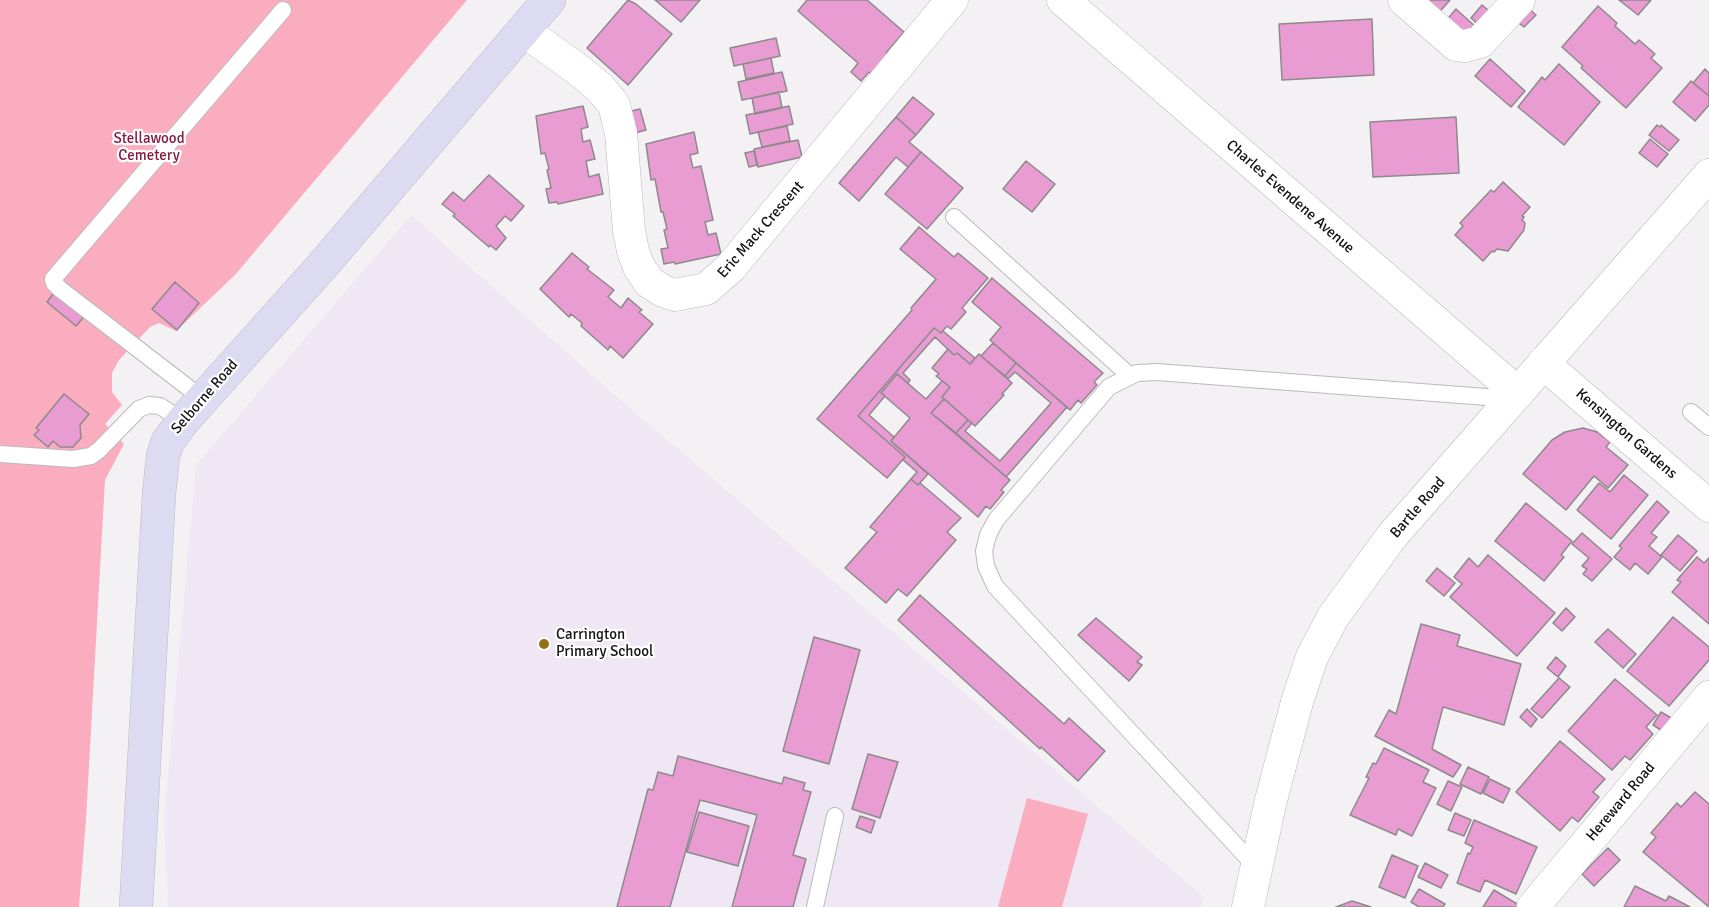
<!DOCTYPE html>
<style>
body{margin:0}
canvas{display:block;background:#f4f1f5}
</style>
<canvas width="1709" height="907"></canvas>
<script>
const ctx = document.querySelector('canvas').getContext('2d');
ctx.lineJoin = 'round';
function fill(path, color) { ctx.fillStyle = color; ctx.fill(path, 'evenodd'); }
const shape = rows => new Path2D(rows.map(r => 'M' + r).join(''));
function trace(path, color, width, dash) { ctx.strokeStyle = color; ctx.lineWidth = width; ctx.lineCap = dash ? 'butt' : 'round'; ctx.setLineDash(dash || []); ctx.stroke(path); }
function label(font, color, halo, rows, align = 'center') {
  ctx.font = font + ' Signika,sans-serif'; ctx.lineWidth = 4.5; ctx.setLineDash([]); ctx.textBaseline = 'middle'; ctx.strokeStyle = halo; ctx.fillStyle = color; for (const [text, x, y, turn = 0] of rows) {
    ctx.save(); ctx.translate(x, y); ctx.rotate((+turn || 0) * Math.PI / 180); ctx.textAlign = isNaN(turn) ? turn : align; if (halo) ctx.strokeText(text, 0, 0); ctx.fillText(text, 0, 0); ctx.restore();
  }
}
fill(shape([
 [411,215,624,403,1204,897,1201,907,168,907,164,818,196,465]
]), '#efe8f4');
fill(shape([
 [0,0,467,0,235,275,176,331,159,323,150,327,119,360,112,373,112,392,122,405,105,424,124,444,105,480,86,819,79,907,0,907],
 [1027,798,1088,814,1062,907,998,907]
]), '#f9adbe');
const building = shape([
 [628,0,636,4,672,34,628,85,587,48,628,0],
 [655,0,700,0,681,22,655,0],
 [807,0,867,0,904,32,886,53,896,62,880,81,869,72,861,81,851,72,858,63,798,11,807,0],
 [1429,0,1450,0,1435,17,1423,7,1429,0],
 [1619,0,1651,0,1638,15,1619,0],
 [1482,5,1494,15,1483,29,1471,18,1482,5],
 [1598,6,1617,23,1615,26,1635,44,1639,40,1655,54,1651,58,1662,68,1626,108,1581,68,1583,66,1562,47,1598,6],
 [1527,7,1536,15,1524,27,1516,21,1527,7],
 [1456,9,1477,28,1465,41,1444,23,1456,9],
 [1372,19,1374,75,1282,80,1279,24,1372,19],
 [776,38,780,56,734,66,730,48,776,38],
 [771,58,774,73,746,79,743,64,771,58],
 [1490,59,1525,91,1511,107,1475,76,1490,59],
 [1559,64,1600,102,1564,145,1518,107,1542,77,1545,80,1559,64],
 [1705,69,1709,73,1709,96,1693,83,1705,69],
 [782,72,787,91,742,100,738,82,782,72],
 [1691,81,1709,96,1709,105,1695,121,1673,102,1691,81],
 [779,92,782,108,755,114,752,98,779,92],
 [913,97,934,114,916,135,896,117,913,97],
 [583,106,588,127,581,129,583,142,590,140,595,159,586,161,589,177,599,174,603,194,558,204,557,202,549,203,546,189,551,188,547,170,549,169,545,153,541,154,536,116,583,106],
 [789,106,793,124,750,134,746,115,789,106],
 [640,109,646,130,628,135,622,113,640,109],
 [896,117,916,135,909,142,921,152,908,167,896,157,859,201,839,183,896,117],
 [1456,117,1459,173,1373,177,1370,122,1456,117],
 [1657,125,1660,127,1661,125,1679,140,1669,151,1649,135,1657,125],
 [787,126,790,141,762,147,758,132,787,126],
 [694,132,698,153,690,155,693,168,701,166,713,220,705,222,708,235,716,233,721,254,675,264,674,262,664,264,661,249,668,248,664,230,667,229,663,212,661,212,655,179,651,180,646,144,694,132],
 [1650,139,1668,154,1657,167,1639,153,1650,139],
 [798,140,802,157,758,167,754,149,798,140],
 [754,151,757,165,749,167,745,153,754,151],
 [921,152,963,188,927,229,885,194,921,152],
 [1026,161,1055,184,1032,212,1003,189,1026,161],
 [489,175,524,206,511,221,505,216,496,226,506,238,496,250,490,245,489,247,453,216,455,214,442,204,453,192,464,201,489,175],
 [1503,182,1530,207,1522,216,1524,217,1522,220,1525,223,1524,230,1508,251,1497,249,1494,252,1492,251,1483,261,1455,235,1463,226,1460,223,1491,190,1494,192,1503,182],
 [919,227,954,257,958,253,988,278,962,308,966,312,951,329,947,326,941,333,934,328,858,416,905,457,887,478,817,419,912,310,911,308,936,279,900,249,919,227],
 [572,253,589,267,587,269,614,290,608,297,621,308,628,298,642,310,639,312,653,324,623,358,610,346,608,350,581,326,582,323,571,314,569,317,540,289,572,253],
 [992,278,1103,373,1094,382,1097,385,1081,403,1078,400,1070,410,990,340,1001,327,972,302,992,278],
 [63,281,93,306,76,326,47,302,63,281],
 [175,282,199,303,177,330,152,309,175,282],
 [934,328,941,333,943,331,975,358,970,364,957,353,954,355,935,337,903,373,910,380,908,383,897,374,881,393,885,396,869,415,894,437,891,441,928,474,918,485,911,479,917,472,903,460,905,457,858,416,934,328],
 [993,343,1016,363,1005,376,981,356,993,343],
 [948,349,954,355,957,353,970,364,979,354,1012,383,1002,394,1004,395,975,426,942,397,950,387,936,376,939,374,932,368,948,349],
 [1016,363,1067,407,1006,477,956,433,968,420,972,423,965,431,1000,461,1051,403,1015,372,1008,379,1005,376,1016,363],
 [897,374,926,399,942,381,950,387,942,397,944,399,931,413,1010,480,1001,490,1004,492,990,509,986,506,978,517,891,441,910,418,881,393,897,374],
 [64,394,89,414,80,425,81,438,73,447,60,447,53,441,48,447,34,435,39,430,36,428,64,394],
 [944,399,968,420,956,433,931,413,944,399],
 [1583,428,1597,432,1610,442,1606,447,1628,465,1608,488,1594,476,1566,510,1523,474,1552,440,1565,432,1583,428],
 [1624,475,1648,495,1611,539,1577,510,1599,483,1610,492,1624,475],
 [911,479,918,485,920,483,961,518,947,532,956,540,907,596,898,589,886,603,845,568,877,532,870,527,911,479],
 [1657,501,1669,512,1651,533,1657,537,1649,546,1662,557,1648,574,1635,563,1630,570,1614,557,1622,548,1619,546,1657,501],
 [1526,503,1572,541,1561,555,1564,557,1544,581,1495,541,1526,503],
 [1582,533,1612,559,1592,581,1583,574,1587,569,1582,566,1589,558,1572,544,1582,533],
 [1678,535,1697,551,1680,571,1661,555,1678,535],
 [1488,555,1555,613,1517,656,1450,597,1462,584,1454,577,1469,558,1478,567,1488,555],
 [1697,557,1704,563,1709,558,1709,624,1672,592,1681,582,1677,580,1697,557],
 [1437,568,1455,583,1444,596,1426,581,1437,568],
 [920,595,1064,724,1069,718,1105,751,1078,781,1041,747,1040,749,898,620,920,595],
 [1566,608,1575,617,1562,631,1553,623,1566,608],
 [1673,617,1709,647,1709,660,1669,706,1627,671,1673,617],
 [1096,618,1142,657,1137,662,1142,665,1129,681,1078,635,1096,618],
 [1421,624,1460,635,1457,646,1521,664,1504,725,1443,707,1432,749,1461,765,1453,777,1375,736,1389,710,1396,714,1421,624],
 [1608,629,1636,654,1623,668,1595,642,1608,629],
 [814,637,860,650,829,764,783,751,814,637],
 [1556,657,1566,666,1558,677,1547,668,1556,657],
 [1559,678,1570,687,1542,718,1531,709,1559,678],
 [1615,679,1657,715,1646,727,1653,734,1630,760,1625,756,1612,770,1568,731,1615,679],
 [1527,709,1537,719,1531,727,1520,717,1527,709],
 [1661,712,1673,719,1664,732,1653,725,1661,712],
 [1560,741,1605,779,1593,792,1599,797,1578,822,1572,817,1560,831,1516,792,1560,741],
 [1384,748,1429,770,1423,782,1436,788,1412,836,1398,829,1396,835,1350,815,1369,778,1366,777,1373,763,1376,764,1384,748],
 [868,754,898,762,880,818,852,809,868,754],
 [678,756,782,784,784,777,805,783,803,790,811,792,793,855,806,859,793,907,732,907,757,815,700,800,670,907,617,907,648,789,653,790,658,772,673,776,678,756],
 [1468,767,1489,777,1481,794,1460,784,1468,767],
 [1490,779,1510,789,1503,803,1483,793,1490,779],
 [1448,781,1462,787,1451,811,1437,804,1448,781],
 [1695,792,1709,804,1709,907,1643,852,1656,837,1651,833,1677,803,1681,807,1695,792],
 [699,812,749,826,738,866,687,852,699,812],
 [1455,813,1471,820,1464,836,1448,830,1455,813],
 [860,816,875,821,871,833,856,827,860,816],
 [1474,820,1537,847,1516,894,1485,880,1480,892,1457,883,1468,853,1470,854,1473,847,1465,843,1474,820],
 [1608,848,1620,860,1594,886,1582,874,1608,848],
 [1392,855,1418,866,1405,898,1379,887,1392,855],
 [1425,863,1448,875,1441,888,1418,877,1425,863],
 [1635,886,1666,901,1669,896,1690,907,1624,907,1635,886],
 [1419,889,1445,904,1443,907,1419,907,1411,902,1419,889],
 [1494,890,1522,907,1483,907,1494,890],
 [1352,901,1371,907,1336,907,1352,901]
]);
fill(building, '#e89cd1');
trace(building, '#8e898c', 1.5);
const lane = shape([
 [954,217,1130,376],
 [203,399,60,289,54,283,53,279,283,10],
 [1691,412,1709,427],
 [0,454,73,459,91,456,99,450,139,409,149,405,160,406,183,421],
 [1256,867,995,586,986,566,984,551,988,535,996,520,1109,387,1137,373,1157,372,1513,399],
 [815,907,835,816]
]);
const street = shape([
 [1063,0,1518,393],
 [1404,0,1456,45,1465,46,1480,42,1519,0],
 [523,30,581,72,600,88,614,105,621,133,629,231,633,251,639,267,649,282,663,291,675,295,706,289,730,268,952,0],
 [1543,363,1709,506],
 [1248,907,1270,804,1297,702,1312,657,1333,617,1392,536,1709,175],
 [1533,907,1709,697]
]);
const secondary = shape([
 [136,907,159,494,163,456,168,441,183,421,323,265,549,0]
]);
trace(lane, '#bcb9bd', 18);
trace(street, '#bcb9bd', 33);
trace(secondary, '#bcb9bd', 34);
trace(lane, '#fff', 16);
trace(street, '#fff', 32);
trace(secondary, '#dcdbf2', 33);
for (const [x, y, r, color] of [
 [544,644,6,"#936f16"]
]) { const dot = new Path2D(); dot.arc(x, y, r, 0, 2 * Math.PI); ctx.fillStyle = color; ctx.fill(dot); trace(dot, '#fff', 2); }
label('15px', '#851b41', '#fff', [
 ["Stellawood",149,139],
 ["Cemetery",149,156]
]);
label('15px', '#121113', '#fff', [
 ["Charles Evendene Avenue",1290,197,41],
 ["Eric Mack Crescent",761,230,-49],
 ["Selborne Road",205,397,-49],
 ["Kensington Gardens",1626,434,41],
 ["Bartle Road",1418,508,-49],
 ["Hereward Road",1621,802,-50]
]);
label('15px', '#121113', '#fff', [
 ["Carrington",556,635],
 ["Primary School",556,652]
], 'left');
</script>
